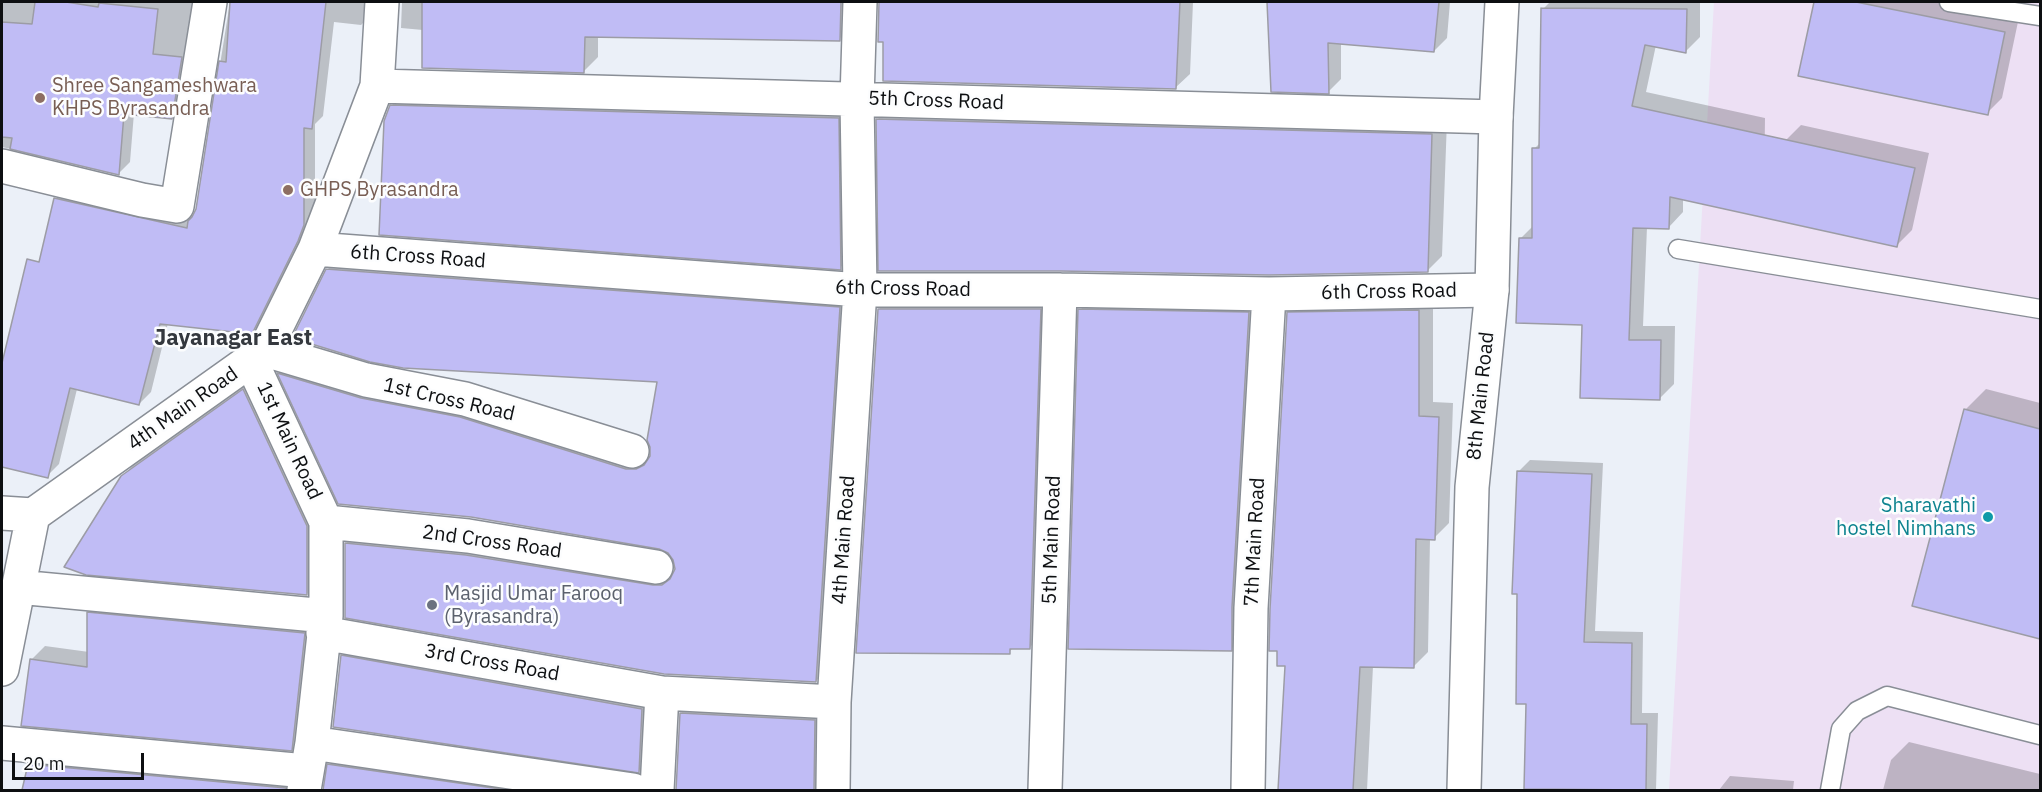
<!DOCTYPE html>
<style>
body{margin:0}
#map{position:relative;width:2042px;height:792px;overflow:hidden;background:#ebf0f8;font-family:"IBM Plex Sans",sans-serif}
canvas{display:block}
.frame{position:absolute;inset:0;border:3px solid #0d0f11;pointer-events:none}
.scale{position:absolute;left:12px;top:753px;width:132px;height:27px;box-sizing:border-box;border:3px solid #0d0f11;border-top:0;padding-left:8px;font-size:18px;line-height:21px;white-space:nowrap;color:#0d0f11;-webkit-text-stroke:4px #fcfdfe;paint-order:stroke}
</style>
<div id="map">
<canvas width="2042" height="792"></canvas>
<div class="frame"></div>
<div class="scale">20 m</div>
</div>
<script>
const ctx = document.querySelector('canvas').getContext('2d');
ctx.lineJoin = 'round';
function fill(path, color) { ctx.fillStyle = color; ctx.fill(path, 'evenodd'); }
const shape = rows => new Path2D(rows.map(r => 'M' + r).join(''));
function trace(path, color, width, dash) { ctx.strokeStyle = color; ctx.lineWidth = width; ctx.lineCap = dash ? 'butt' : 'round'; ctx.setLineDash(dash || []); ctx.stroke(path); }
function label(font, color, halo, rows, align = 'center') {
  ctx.font = font + ' "IBM Plex Sans",sans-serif'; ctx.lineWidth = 5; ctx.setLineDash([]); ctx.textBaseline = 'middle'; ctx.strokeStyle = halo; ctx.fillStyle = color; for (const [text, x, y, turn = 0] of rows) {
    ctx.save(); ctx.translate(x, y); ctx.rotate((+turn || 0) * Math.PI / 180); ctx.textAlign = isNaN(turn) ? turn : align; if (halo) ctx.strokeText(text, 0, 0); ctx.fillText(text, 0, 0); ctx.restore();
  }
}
fill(shape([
 [1714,2,2040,2,2040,790,1669,790]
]), '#ede0f4');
fill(shape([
 [2,2,200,2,183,106,172,117,134,113,130,162,119,173,2,147],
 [230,2,374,2,373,13,361,25,334,22,323,116,315,124,315,212,263,321,251,333,168,323,151,392,139,404,77,389,59,464,47,476,2,465,2,424,56,199,67,187,194,216,197,209],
 [402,2,855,2,854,25,839,39,598,36,598,57,584,71,423,30,401,28],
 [880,2,1193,2,1190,74,1175,88,879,40],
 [1269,2,1450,2,1447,38,1434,51,1341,43,1341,79,1328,92,1272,91],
 [1550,2,1700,2,1700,37,1686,51,1656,45,1646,92,1765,118,1764,198,1683,199,1683,212,1669,227,1647,227,1643,326,1675,326,1674,384,1659,399,1583,324,1520,239,1533,226,1534,149,1541,142,1543,9],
 [1815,2,1941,2,2019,17,2002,98,1987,113,1800,75],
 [406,91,853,103,855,253,840,268,391,106],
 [892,104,1447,120,1442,256,1427,271,878,119],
 [1801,125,1929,153,1912,230,1897,245,1786,140],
 [341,256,853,295,829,668,816,681,346,543,359,530,667,573,675,572,675,560,669,552,660,547,471,516,339,503,279,374,292,361,640,456,651,456,658,380,327,270],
 [1095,295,1263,298,1246,635,1231,649,1080,310],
 [892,296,1053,296,1043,634,1030,647,1014,647,1009,652,879,309],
 [1433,296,1433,402,1453,403,1449,523,1434,538,1430,538,1428,652,1413,667,1373,666,1367,790,1279,790,1287,665,1288,313,1303,298],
 [256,377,319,513,319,581,307,594,122,477,135,463],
 [1986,389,2040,403,2040,637,1914,604,1965,410],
 [1530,460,1603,463,1595,631,1643,632,1642,713,1658,713,1656,790,1531,790,1518,472],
 [102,600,317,620,305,736,291,749,31,660,45,646,89,652,89,613],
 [356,642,655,695,652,758,639,771,342,656],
 [696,698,830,705,827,790,677,790,681,713],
 [1909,742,2040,774,2040,790,1883,790,1891,760],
 [44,750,300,773,310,790,23,790,29,765],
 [344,750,622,790,324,790,329,765],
 [1730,776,1794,781,1793,790,1719,790]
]), '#0003');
const building = shape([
 [35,2,66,2,98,7,99,3,158,9,153,54,182,57,172,119,124,114,119,175,10,149,12,138,2,137,2,22,32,24,35,2],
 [230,2,326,2,312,129,304,128,304,225,298,241,252,334,160,324,139,405,70,388,48,478,2,467,2,363,27,259,39,262,54,198,187,228,188,221,192,217,196,209,219,61,226,62,230,2],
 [422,2,841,2,840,41,585,37,584,73,422,68,422,2],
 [879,2,1180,2,1176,89,883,81,883,42,878,42,879,2],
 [1267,2,1439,2,1434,52,1328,43,1329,94,1271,92,1267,2],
 [1814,2,1856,2,2005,32,1988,115,1798,76,1814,2],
 [1541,8,1687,9,1686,53,1645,45,1632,106,1915,168,1897,247,1670,197,1669,229,1633,228,1629,340,1661,340,1660,400,1580,398,1582,325,1516,323,1519,238,1532,238,1532,148,1539,148,1541,8],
 [390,105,839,118,841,270,379,235,384,121,390,105],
 [876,119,1432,134,1428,272,1269,275,1060,271,878,271,876,119],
 [326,269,840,307,816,682,664,674,345,618,345,543,466,555,653,585,662,585,670,579,675,569,673,560,668,553,659,549,471,517,338,504,277,373,361,398,460,417,626,469,636,469,644,465,650,456,650,447,647,440,657,382,403,368,370,362,292,338,326,269],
 [878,309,1041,309,1030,649,1010,649,1010,654,856,653,878,309],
 [1078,309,1249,312,1232,607,1232,651,1068,649,1078,309],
 [1419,310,1419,416,1439,417,1435,540,1416,539,1414,668,1360,667,1353,790,1278,790,1285,666,1277,666,1277,651,1269,651,1270,609,1287,312,1419,310],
 [243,389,307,526,307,595,86,575,64,567,121,476,243,389],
 [1964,409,2040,429,2040,639,1912,606,1964,409],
 [1517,471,1592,474,1584,642,1632,643,1631,724,1647,724,1646,790,1524,789,1526,704,1516,704,1517,594,1512,594,1517,471],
 [87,612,305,633,292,751,21,726,30,659,87,667,87,612],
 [341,655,642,709,639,773,333,727,341,655],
 [680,713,815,720,814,790,676,790,680,713],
 [28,764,286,788,286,790,22,790,28,764],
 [327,764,507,790,323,790,327,764]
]);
fill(building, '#c0bcf5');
trace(building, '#9c9ca5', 1.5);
const lane = shape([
 [1949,2,2040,16],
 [1678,249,2040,309],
 [1830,790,1841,729,1857,711,1887,696,2040,735]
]);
const street = shape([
 [377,86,1496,117],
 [2,166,142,200,177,206,210,2],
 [315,249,860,290,1060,290,1269,294,1492,290],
 [265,350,366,380,465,399,632,451],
 [251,361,326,522,326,616,312,743,304,790],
 [2,513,33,515],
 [33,515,265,350,315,249,377,86,382,2],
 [326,522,468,536,656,567],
 [18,587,326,616],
 [323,633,662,693,834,702],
 [2,669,33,515],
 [2,743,306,771],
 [312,743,633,790],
 [657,790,662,693],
 [833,790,834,702,860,290,857,99,860,2],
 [1045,790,1060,290],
 [1248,790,1251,608,1269,294]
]);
const secondary = shape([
 [1464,790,1472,487,1492,290,1496,117,1502,2]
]);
trace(lane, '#898e96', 21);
trace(street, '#898e96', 36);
trace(secondary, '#898e96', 36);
trace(lane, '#fff', 18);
trace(street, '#fff', 33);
trace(secondary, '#fff', 33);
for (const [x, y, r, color] of [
 [40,98,6,"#8d6e63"],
 [288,190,6,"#8d6e63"],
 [1988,517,6,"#0f9aa8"],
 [432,605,6,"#6b7280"]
]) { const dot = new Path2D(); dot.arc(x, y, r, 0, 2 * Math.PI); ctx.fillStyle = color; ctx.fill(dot); trace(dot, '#fcfdfe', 2); }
label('20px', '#785e54', '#fcfdfe', [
 ["Shree Sangameshwara",52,86],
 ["KHPS Byrasandra",52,109],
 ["GHPS Byrasandra",300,190]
], 'left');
label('20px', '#0d0f11', '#fcfdfe', [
 ["5th Cross Road",936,101,2],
 ["6th Cross Road",418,257,4],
 ["6th Cross Road",903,289,1],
 ["6th Cross Road",1389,292,-1],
 ["8th Main Road",1481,396,-84],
 ["1st Cross Road",449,400,13],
 ["4th Main Road",183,409,-35],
 ["1st Main Road",289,441,65],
 ["4th Main Road",844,540,-86],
 ["5th Main Road",1052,540,-88],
 ["2nd Cross Road",492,542,8],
 ["7th Main Road",1255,542,-87],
 ["3rd Cross Road",492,663,10]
]);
label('20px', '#0d838f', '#fcfdfe', [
 ["Sharavathi",1976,506],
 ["hostel Nimhans",1976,529]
], 'right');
label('20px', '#5b616d', '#fcfdfe', [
 ["Masjid Umar Farooq",444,594],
 ["(Byrasandra)",444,617]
], 'left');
label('bold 22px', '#34383e', '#fcfdfe', [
 ["Jayanagar East",233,339]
]);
</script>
